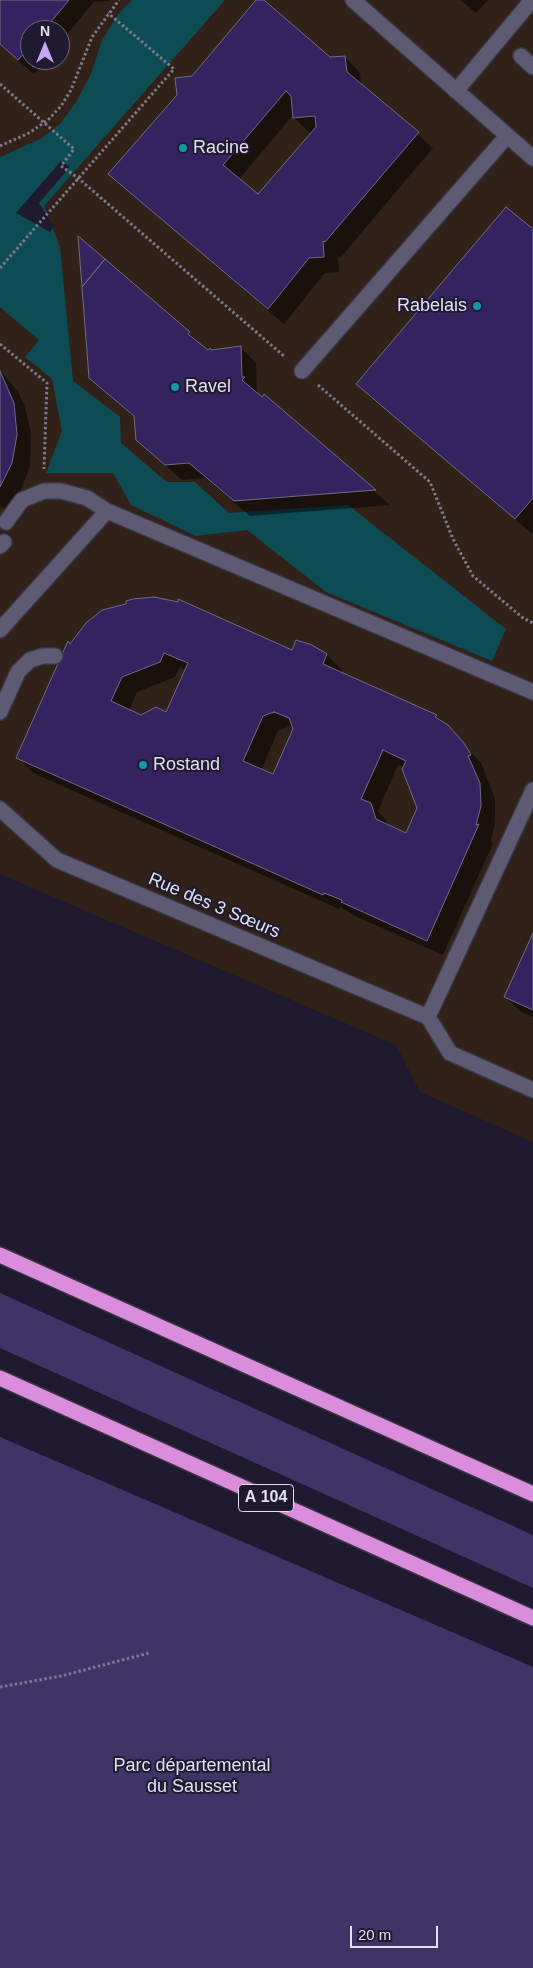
<!DOCTYPE html>
<meta charset="utf-8">
<style>
body{margin:0}
#map{position:relative;width:533px;height:1968px;overflow:hidden;background:#1f1a30;font-family:Arial,sans-serif}
canvas{display:block}
.north{position:absolute;left:20px;top:20px;width:50px;height:50px;box-sizing:border-box;background:#1f1a30;border:1px solid #6d697c;border-radius:50%;rotate:0deg;font-size:14px;font-weight:700;line-height:20px;text-align:center;color:#e2dfee}
.north::after{content:'';display:block;margin:auto;width:18px;height:22px;background:#c3a7f2;clip-path:polygon(50% 0,100% 100%,50% 72%,0 100%)}
.scale{position:absolute;left:350px;top:1926px;width:88px;height:22px;box-sizing:border-box;border:2px solid #e2dfee;border-top:0;padding-left:6px;font-size:15px;line-height:18px;white-space:nowrap;color:#e2dfee;-webkit-text-stroke:4px #1f1a30;paint-order:stroke}
</style>
<div id="map">
<canvas width="533" height="1968"></canvas>
<div class="north">N</div>
<div class="scale">20 m</div>
</div>
<script>
const ctx = document.querySelector('canvas').getContext('2d');
ctx.lineJoin = 'round';
function fill(path, color) { ctx.fillStyle = color; ctx.fill(path, 'evenodd'); }
const shape = rows => new Path2D(rows.map(r => 'M' + r).join(''));
function trace(path, color, width, dash) { ctx.strokeStyle = color; ctx.lineWidth = width; ctx.lineCap = dash ? 'butt' : 'round'; ctx.setLineDash(dash || []); ctx.stroke(path); }
function label(font, color, halo, rows, align = 'center') {
  ctx.font = font + ' Arial,sans-serif'; ctx.lineWidth = 4; ctx.setLineDash([]); ctx.textBaseline = 'middle'; ctx.strokeStyle = halo; ctx.fillStyle = color; for (const [text, x, y, turn = 0] of rows) {
    ctx.save(); ctx.translate(x, y); ctx.rotate((+turn || 0) * Math.PI / 180); ctx.textAlign = isNaN(turn) ? turn : align; if (halo) ctx.strokeText(text, 0, 0); ctx.fillText(text, 0, 0); ctx.restore();
  }
}
fill(shape([
 [0,0,533,0,533,1142,420,1092,396,1045,0,874],
 [30,30,60,30,60,60,30,60]
]), '#312118');
fill(shape([
 [0,1293,533,1535,533,1588,0,1348],
 [0,1437,533,1667,533,1968,0,1968]
]), '#403365');
fill(shape([
 [132,0,225,0,44,206,60,247,73,381,120,417,121,443,167,482,195,482,229,513,348,505,506,629,492,661,326,592,247,530,196,536,131,505,113,473,46,473,62,431,52,379,25,357,39,340,0,307,0,157,40,139,60,124,76,102,91,74,102,40,119,13]
]), '#0d4c54');
fill(shape([
 [61,161,70,167,39,203,54,226,50,232,16,213]
]), '#1f1a30');
fill(shape([
 [0,0,109,0,109,1,94,2,60,43,60,30,30,30,30,60,46,60,34,74,0,45],
 [258,0,262,0,330,59,345,57,360,73,361,85,433,148,341,257,338,256,339,272,325,273,284,324,110,174],
 [294,114,294,118,310,133,313,133,259,196,239,179],
 [460,0,488,0,476,13],
 [533,231,533,531,531,533,357,384],
 [79,239,189,333,207,352,241,348,256,363,257,395,262,399,264,396,390,505,250,516,205,478,182,480,153,455,137,440,135,418,90,378],
 [0,370,18,392,24,404,31,433,30,467,17,499,8,512,2,506,0,509],
 [68,644,293,652,311,646,327,655,342,670,341,673,435,715,481,763,495,799,495,822,491,841,493,843,443,955,357,917,340,907,339,909,33,773,18,757],
 [180,667,186,670,167,713,141,716,129,711,137,692,175,677],
 [290,726,294,728,274,775,261,770,278,731],
 [398,765,405,768,418,808,407,835,388,826,386,820,378,811],
 [533,936,533,1017,521,1012,506,997]
]), '#0007');
const building = shape([
 [0,0,69,0,44,30,30,30,30,46,18,60,0,44,0,0],
 [256,0,264,0,330,57,345,56,347,72,419,132,325,242,323,241,324,257,309,258,268,309,108,174,177,95,175,78,192,76,256,0],
 [286,91,291,96,293,118,315,116,316,127,258,194,223,165,286,91],
 [506,207,533,229,533,498,515,519,356,384,506,207],
 [78,236,105,259,82,287,78,236],
 [105,259,190,332,188,334,208,350,210,348,211,350,241,346,242,377,245,377,242,380,262,397,264,394,376,490,234,501,189,463,165,465,136,440,134,416,89,378,82,287,105,259],
 [0,371,14,403,17,435,12,463,0,487,0,371],
 [154,597,178,602,178,599,292,650,296,640,312,645,327,654,323,664,437,715,435,717,448,725,463,742,469,751,471,755,468,756,480,783,481,806,476,825,479,824,427,941,341,902,342,900,324,893,323,895,16,758,68,641,70,644,86,623,102,610,126,604,126,601,133,599,154,597],
 [164,653,188,663,166,712,156,707,141,715,111,701,122,677,160,662,164,653],
 [274,712,289,718,293,729,273,774,243,761,263,716,274,712],
 [383,750,406,761,402,769,417,808,406,833,376,819,371,803,361,799,383,750],
 [533,933,533,1010,504,997,533,933]
]);
fill(building, '#34235e');
trace(building, '#706b86', 1);
const minor = shape([
 [353,0,533,158],
 [521,56,533,67],
 [456,91,532,0],
 [302,371,507,136],
 [6,522,22,500,44,491,61,491,87,498,107,511],
 [0,546,4,542],
 [0,630,107,511,533,692],
 [0,712,18,672,30,660,43,656,55,656],
 [533,790,428,1017,450,1053,533,1090],
 [0,809,57,860,428,1017]
]);
const highway = shape([
 [0,1255,533,1494],
 [0,1378,533,1618]
]);
trace(minor, '#393546', 18);
trace(highway, '#393546', 18);
trace(shape([
 [0,84,74,149,61,166,78,178,285,357],
 [0,146,29,133,48,120,61,106,71,90,92,37,119,0],
 [0,268,174,69,108,13],
 [0,344,47,383,44,469],
 [318,385,430,482,453,539,473,576,523,618,533,623],
 [0,1687,61,1676,149,1653]
]), '#7e7a8d', 3, [2.5, 2.5]);
trace(minor, '#5f5a74', 15);
trace(highway, '#da8ddb', 15);
for (const [x, y, r, color] of [
 [183,148,5,"#0f9aa8"],
 [477,306,5,"#0f9aa8"],
 [175,387,5,"#0f9aa8"],
 [143,765,5,"#0f9aa8"]
]) { const dot = new Path2D(); dot.arc(x, y, r, 0, 2 * Math.PI); ctx.fillStyle = color; ctx.fill(dot); trace(dot, '#1f1a30', 2); }
for (const [x, y, w] of [
 [266,1498,55]
]) { const box = new Path2D(); box.roundRect(x - w / 2, y - 13.5, w, 27, 4); ctx.fillStyle = '#1f1a30'; ctx.fill(box); trace(box, '#e2dfee', 1); }
label('bold 16px', '#e2dfee', null, [
 ["A 104",266,1498]
]);
label('18px', '#e2dfee', '#1f1a30', [
 ["Racine",193,148],
 ["Rabelais",467,306,"right"],
 ["Ravel",185,387],
 ["Rostand",153,765]
], 'left');
label('18px', '#e2dfee', '#1f1a30', [
 ["Rue des 3 Sœurs",214,906,23]
]);
label('18px', '#e2dff2', '#1f1a30', [
 ["Parc départemental",192,1766],
 ["du Sausset",192,1787]
]);
</script>
